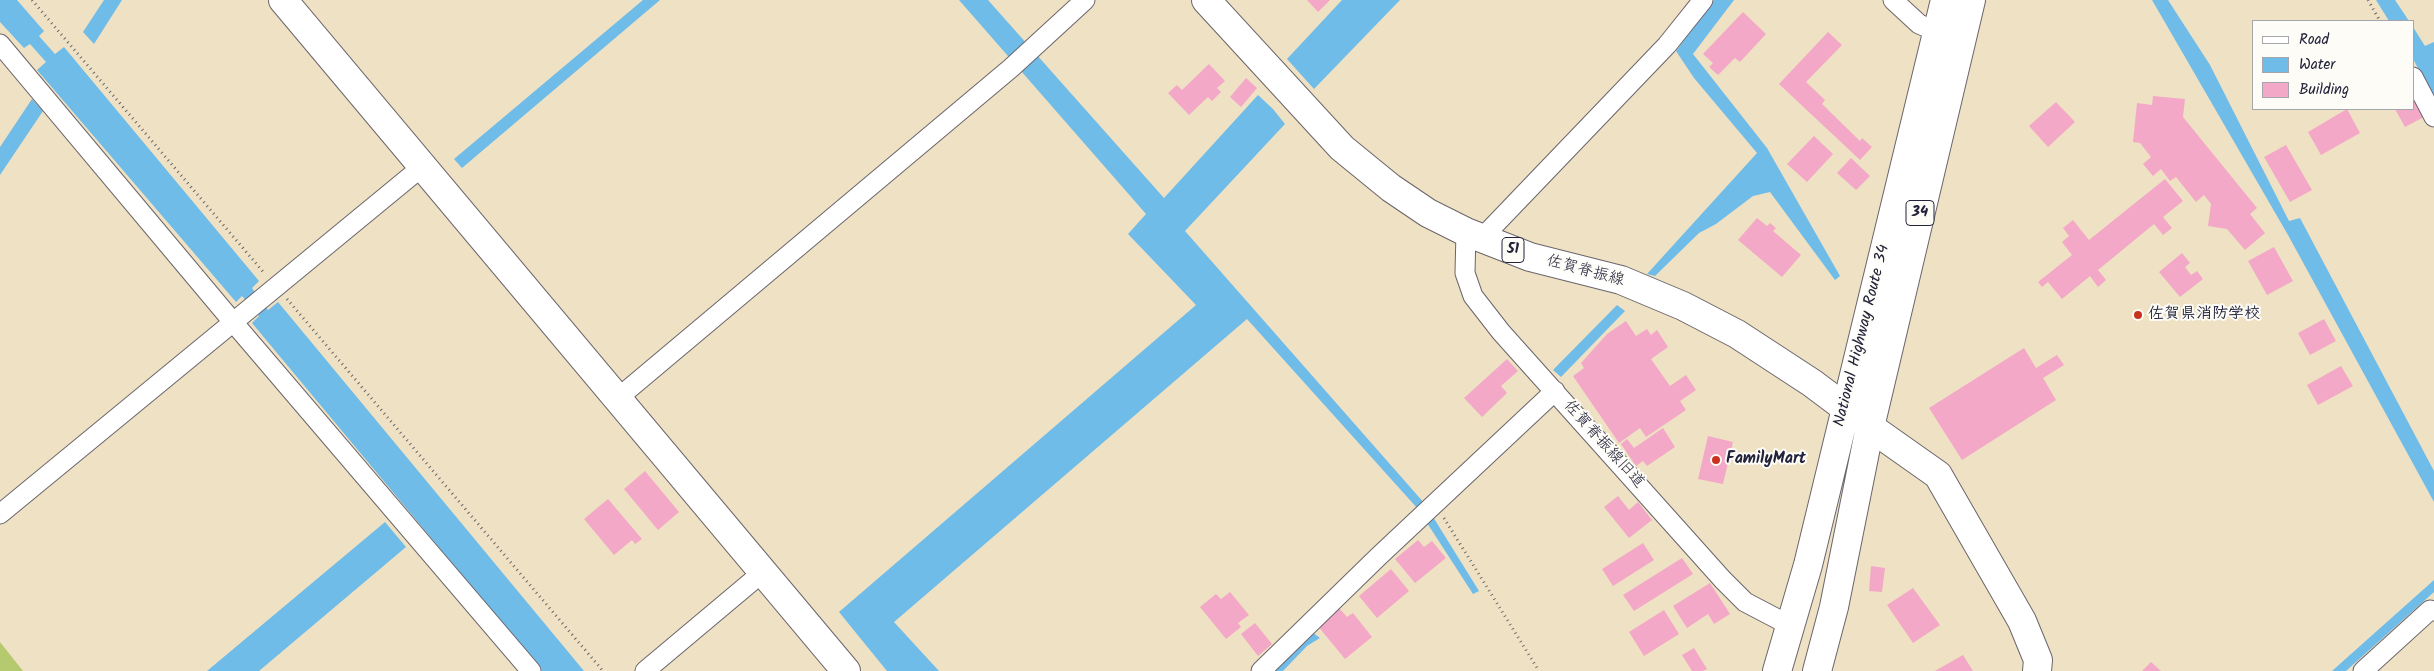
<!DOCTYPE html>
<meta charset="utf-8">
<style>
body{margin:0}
#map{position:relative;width:2434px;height:671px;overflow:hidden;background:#efe1c3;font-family:Kalam,sans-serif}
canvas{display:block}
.legend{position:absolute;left:2252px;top:20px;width:162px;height:90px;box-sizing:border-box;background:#fdfcf7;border:1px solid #a5a5ac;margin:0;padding:6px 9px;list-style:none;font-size:15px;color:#22223b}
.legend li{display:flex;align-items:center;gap:10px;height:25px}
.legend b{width:25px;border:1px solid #a5a5ac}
</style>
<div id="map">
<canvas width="2434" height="671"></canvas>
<ul class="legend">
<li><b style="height:6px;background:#fff"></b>Road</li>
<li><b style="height:14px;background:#6fbce9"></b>Water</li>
<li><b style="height:14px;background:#f3a8c7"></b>Building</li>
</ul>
</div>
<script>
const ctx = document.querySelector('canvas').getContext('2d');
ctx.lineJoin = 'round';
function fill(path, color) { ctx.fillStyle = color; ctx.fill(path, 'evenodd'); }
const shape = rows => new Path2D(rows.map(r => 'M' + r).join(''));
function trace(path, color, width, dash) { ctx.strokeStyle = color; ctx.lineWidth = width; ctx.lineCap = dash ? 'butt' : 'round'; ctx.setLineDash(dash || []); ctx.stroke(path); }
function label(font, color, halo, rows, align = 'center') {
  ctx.font = font + ' Kalam,"Klee One",sans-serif'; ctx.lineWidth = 4; ctx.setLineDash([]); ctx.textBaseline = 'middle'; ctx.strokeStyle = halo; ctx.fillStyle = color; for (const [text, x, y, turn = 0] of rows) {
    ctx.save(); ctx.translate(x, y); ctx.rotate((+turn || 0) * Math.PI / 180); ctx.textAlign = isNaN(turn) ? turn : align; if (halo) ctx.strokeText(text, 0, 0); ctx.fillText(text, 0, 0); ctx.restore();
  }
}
fill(shape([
 [0,642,23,671,0,671]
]), '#b5ca6e');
fill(shape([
 [0,0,17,0,44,31,39,36,55,54,64,47,259,281,252,288,268,310,278,302,584,671,542,671,252,323,259,316,242,296,236,302,37,70,46,62,30,44,24,48,0,22],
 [104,0,122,0,94,44,83,32],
 [643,0,660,0,462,168,454,159],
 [959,0,988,0,1164,198,1258,95,1273,109,1285,124,1185,231,1425,504,1479,591,1473,594,1418,509,1247,319,894,622,939,671,887,671,839,612,1196,305,1128,234,1146,214],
 [1342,0,1400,0,1314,89,1287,59],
 [1714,0,1734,0,1693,54,1767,148,1840,276,1835,280,1770,192,1753,196,1716,224,1699,233,1655,276,1647,274,1757,153,1694,78,1676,51],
 [2152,0,2168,0,2210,65,2289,221,2300,218,2434,471,2434,502,2288,235],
 [2376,0,2395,0,2409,21,2389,21],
 [2413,27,2425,46,2434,42,2434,98,2413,59],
 [32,99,43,111,0,175,0,147],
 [1617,305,1625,311,1561,377,1553,370],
 [385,522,406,547,259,671,207,671],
 [2434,580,2434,592,2346,671,2332,671],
 [1312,632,1320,638,1307,646,1283,671,1274,671]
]), '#6fbce9');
fill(shape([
 [1307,0,1330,0,1318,12],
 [1743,12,1766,34,1740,62,1735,58,1718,75,1709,67,1713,63,1703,54],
 [1828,32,1842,45,1806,82,1825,100,1822,104,1860,141,1862,138,1872,147,1860,160,1779,84],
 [1209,64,1225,81,1217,88,1221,92,1212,101,1208,97,1189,115,1168,93,1177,85,1182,90],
 [1246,78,1257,88,1241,107,1230,97],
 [2153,96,2185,99,2183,117,2257,208,2250,214,2265,233,2245,250,2227,229,2208,226,2211,204,2204,195,2196,202,2176,177,2170,181,2161,169,2153,176,2143,164,2151,157,2140,143,2133,142,2137,103,2152,105],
 [2413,98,2424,117,2405,127,2395,109,2413,109],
 [2056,102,2075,122,2048,147,2029,126],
 [2347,109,2360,133,2321,155,2308,132],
 [1814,136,1833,154,1807,182,1787,164],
 [2286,145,2312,190,2290,202,2264,157],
 [1851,158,1870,176,1856,190,1837,173],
 [2165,179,2183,201,2163,217,2172,228,2163,235,2154,224,2098,270,2106,280,2098,287,2090,276,2062,299,2048,282,2042,287,2038,282,2072,255,2062,242,2069,236,2063,228,2073,220,2089,240],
 [1757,218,1767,226,1770,223,1776,228,1773,231,1801,255,1782,277,1738,240],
 [2274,247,2293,281,2267,295,2248,261],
 [2182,253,2190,263,2185,267,2191,275,2197,271,2203,279,2180,297,2159,272],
 [2324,319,2336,341,2310,355,2298,333],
 [1626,321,1636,336,1647,329,1651,335,1657,330,1668,347,1651,359,1670,386,1686,375,1696,390,1680,401,1686,410,1646,437,1640,428,1619,443,1573,376,1584,368,1581,363,1607,334],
 [2024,348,2036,368,2057,355,2064,365,2043,378,2056,400,1962,460,1929,408],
 [1507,359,1518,371,1501,386,1507,393,1482,417,1464,398],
 [2341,366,2353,386,2318,405,2307,385],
 [1663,428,1675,447,1647,466,1643,461,1636,466,1621,444,1627,439,1634,448],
 [1708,436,1733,442,1723,484,1698,479],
 [645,471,679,512,658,530,624,489],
 [1618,496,1629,510,1638,502,1652,520,1629,538,1604,507],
 [608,499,642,539,635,544,632,540,614,555,584,519],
 [1418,540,1424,547,1432,541,1446,558,1415,583,1395,559],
 [1643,543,1654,560,1613,586,1602,569],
 [1682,558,1693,574,1634,611,1623,595],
 [1871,566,1885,568,1882,592,1869,591],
 [1391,569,1409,591,1377,618,1359,596],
 [1710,583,1730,614,1714,624,1708,614,1687,628,1673,606],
 [1913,588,1940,625,1913,643,1887,605],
 [1230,592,1249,615,1238,623,1241,627,1226,639,1200,607,1216,594,1221,599],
 [1339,608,1347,617,1353,613,1372,637,1345,659,1317,625],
 [1664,610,1679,634,1644,656,1629,632],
 [1255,623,1272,644,1258,656,1241,634],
 [1694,648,1707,669,1703,671,1692,671,1682,655],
 [1963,655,1973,671,1935,671],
 [2151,662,2161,671,2142,671]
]), '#f3a8c7');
const street = shape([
 [1893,0,1919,24,1937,32],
 [0,44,233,322,531,671],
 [2413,77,2434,117],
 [1466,232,1465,273,1473,296,1501,332,1723,580,1745,602,1789,625],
 [1481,239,1667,45,1703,0],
 [618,398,1011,68,1085,0],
 [0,514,423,166],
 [645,671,763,572],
 [1261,671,1379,556,1555,391],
 [2363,671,2430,610,2434,611]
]);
const secondary = shape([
 [283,0,846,671],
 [1870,427,1938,475,2022,621,2038,660,2037,671]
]);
const primary = shape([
 [1206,0,1342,148,1391,188,1428,213,1466,232,1530,257,1621,280,1683,306,1737,334,1812,383,1864,422]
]);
const highway = shape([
 [1777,671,1808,565,1945,0],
 [1817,671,1834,607,1870,427,1971,0]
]);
trace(street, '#6a656b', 21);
trace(secondary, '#6a656b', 30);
trace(primary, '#6a656b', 30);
trace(highway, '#6a656b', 30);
trace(shape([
 [32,0,265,274],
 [2368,0,2380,21],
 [287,299,603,671],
 [1444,518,1539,671]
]), '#6a656b', 3, [1, 4]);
trace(street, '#fff', 19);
trace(secondary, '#fff', 28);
trace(primary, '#fff', 28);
trace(highway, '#fff', 28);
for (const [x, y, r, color] of [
 [2138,315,5,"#c8321e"],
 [1716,460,5,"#c8321e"]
]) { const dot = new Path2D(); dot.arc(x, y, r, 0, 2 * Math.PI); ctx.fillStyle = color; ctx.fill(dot); trace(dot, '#fdfcf7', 2); }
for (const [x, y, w] of [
 [1920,213,28],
 [1513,250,22]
]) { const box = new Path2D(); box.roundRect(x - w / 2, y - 12.5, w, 25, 4); ctx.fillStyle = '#fdfcf7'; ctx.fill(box); trace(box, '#22223b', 1); }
label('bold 15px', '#22223b', null, [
 ["34",1920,213],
 ["51",1513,250]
]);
label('16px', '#22223b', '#fdfcf7', [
 ["佐賀脊振線",1585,272,15],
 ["National Highway Route 34",1863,336,-76],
 ["佐賀脊振線旧道",1603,445,48]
]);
label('bold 16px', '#22223b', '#fdfcf7', [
 ["佐賀県消防学校",2148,315],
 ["FamilyMart",1726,460]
], 'left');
</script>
